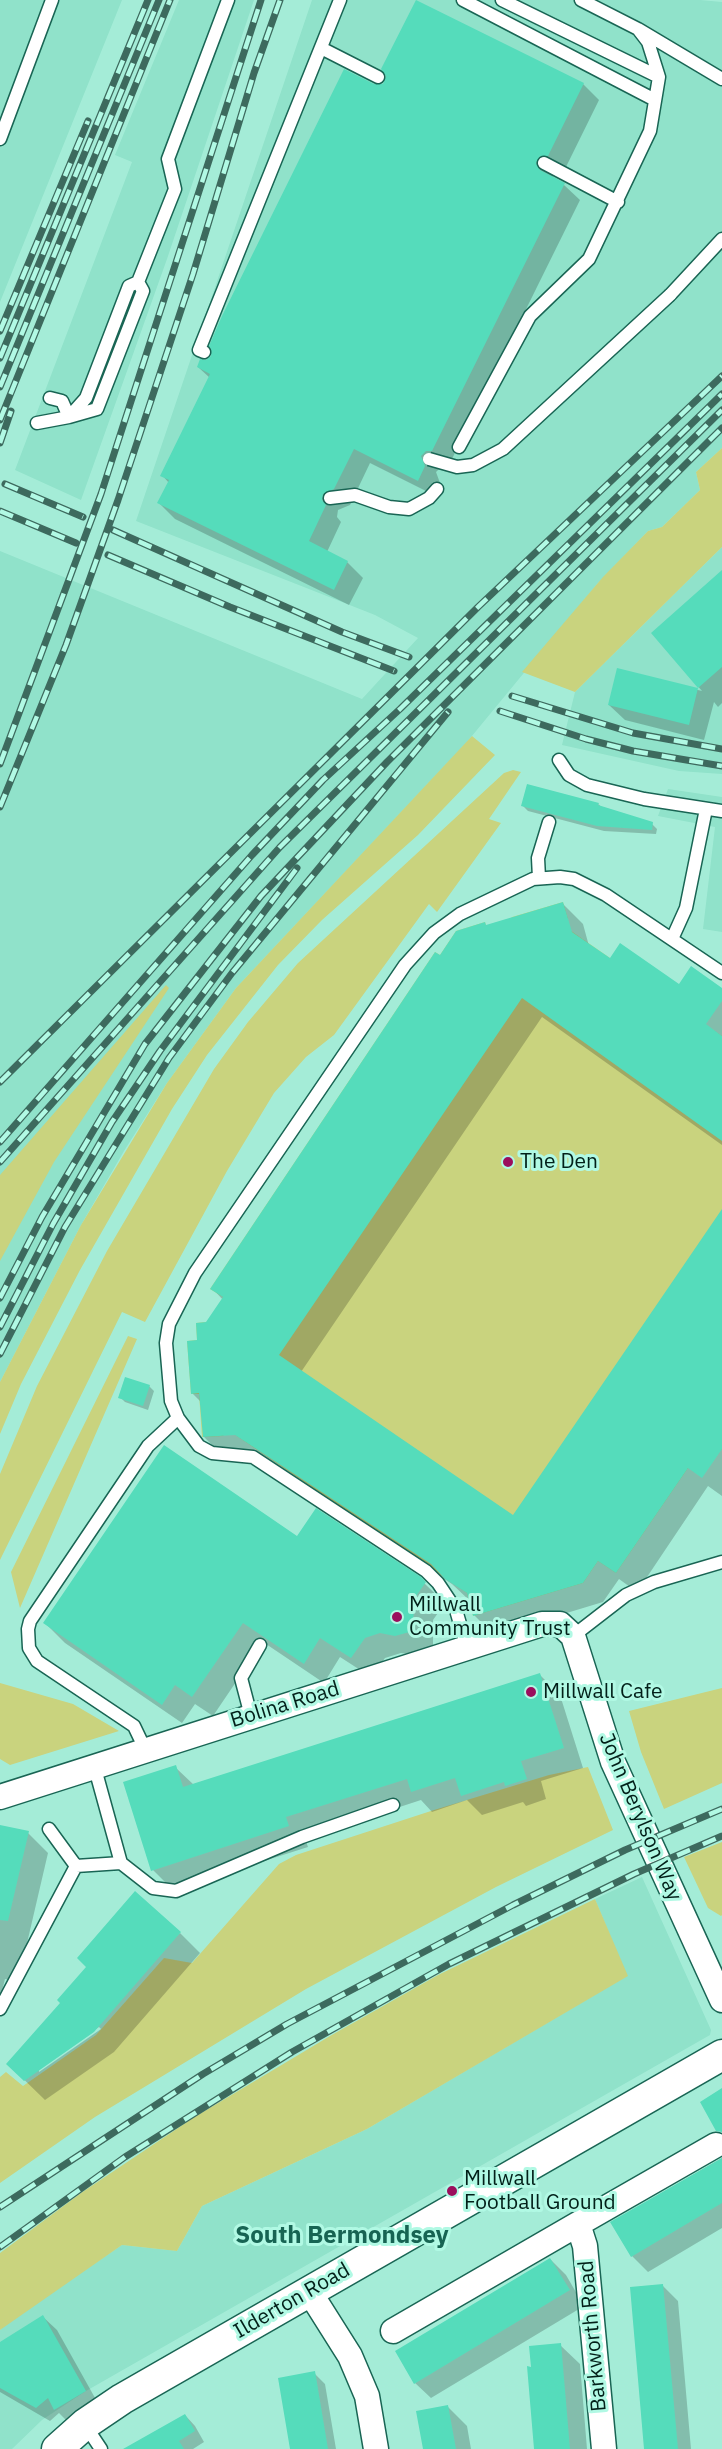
<!DOCTYPE html>
<style>
body{margin:0}
canvas{display:block;background:#a4ecd7}
</style>
<canvas width="722" height="2449"></canvas>
<script>
const ctx = document.querySelector('canvas').getContext('2d');
ctx.lineJoin = 'round';
function fill(path, color) { ctx.fillStyle = color; ctx.fill(path, 'evenodd'); }
const shape = rows => new Path2D(rows.map(r => 'M' + r).join(''));
function trace(path, color, width, dash) { ctx.strokeStyle = color; ctx.lineWidth = width; ctx.lineCap = dash ? 'butt' : 'round'; ctx.setLineDash(dash || []); ctx.stroke(path); }
function label(font, color, halo, rows, align = 'center') {
  ctx.font = font + ' "IBM Plex Sans",sans-serif'; ctx.lineWidth = 6; ctx.setLineDash([]); ctx.textBaseline = 'middle'; ctx.strokeStyle = halo; ctx.fillStyle = color; for (const [text, x, y, turn = 0] of rows) {
    ctx.save(); ctx.translate(x, y); ctx.rotate((+turn || 0) * Math.PI / 180); ctx.textAlign = isNaN(turn) ? turn : align; if (halo) ctx.strokeText(text, 0, 0); ctx.fillText(text, 0, 0); ctx.restore();
  }
}
fill(shape([
 [0,0,122,0,0,302],
 [179,0,254,0,167,259,81,500,15,470,132,162,115,155],
 [312,0,700,0,722,2,722,448,696,472,700,490,662,527,648,531,598,583,467,742,236,988,167,1083,124,1151,81,1225,0,1382,0,551,362,699,418,638,375,615,136,521],
 [722,547,722,774,679,771,562,745,575,692],
 [668,789,722,797,722,932,703,929,715,827,658,816],
 [642,1877,711,2030,710,2035,86,2391,42,2420,12,2449,0,2449,0,2330,8,2322,122,2245,177,2251,202,2206,367,2129,627,1976,595,1899]
]), '#90e2ca');
fill(shape([
 [722,448,722,547,575,692,522,672,603,577,648,531,662,527,700,490,696,472],
 [472,736,495,755,418,835,322,920,278,965,207,1055,172,1109,80,1270,21,1384,0,1434,0,1382,81,1225,167,1083,236,988],
 [513,770,521,772,489,819,501,823,437,912,429,904,334,1035,306,1057,274,1093,227,1171,145,1322,122,1312,0,1560,0,1474,37,1386,107,1251,214,1069,248,1022,298,963,504,773],
 [563,902,568,919,564,926,722,1036,722,1449,688,1468,616,1573,598,1561,583,1583,473,1616,467,1593,228,1430,223,1436,202,1437,199,1394,191,1394,187,1341,197,1340,196,1323,214,1321,223,1297,210,1289,435,952,440,955,456,931,485,922,491,942,512,917],
 [166,985,169,988,54,1162,0,1261,0,1175],
 [128,1336,137,1339,20,1608,11,1572],
 [0,1683,73,1704,119,1731,10,1765,0,1759],
 [722,1688,722,1783,664,1809,641,1752,629,1711],
 [588,1767,613,1830,496,1887,306,1989,95,2117,0,2183,0,2077,6,2072,23,2086,96,2035,164,1958,192,1963,279,1864,296,1855,434,1810,549,1775],
 [722,1842,722,1915,721,1916,708,1908,684,1857],
 [595,1899,628,1976,367,2129,202,2206,177,2251,122,2245,0,2330,0,2253,81,2193,193,2118,330,2036,438,1975]
]), '#c9d37e');
fill(shape([
 [583,84,599,100,564,171,556,171,552,178,564,185,580,200,448,467,442,466,436,472,440,483,434,495,370,463,350,505,338,510,337,517,341,522,327,552,347,562,363,578,349,605,175,519,159,503,169,483,162,475,210,378,198,367,213,356,374,86],
 [722,572,722,703,718,707,714,702,704,740,625,720,609,705,618,670,702,691,653,633],
 [598,804,603,808,652,824,657,829,656,834,604,831,528,811,523,806],
 [563,904,583,924,589,946,610,960,679,986,722,990,722,1145,542,1017,301,1372,514,1517,722,1212,722,1496,708,1486,637,1592,619,1579,603,1602,494,1635,474,1615,470,1601,452,1584,256,1455,224,1457,204,1437,202,1403,192,1393,198,1341,207,1323,223,1300,212,1288,440,958,487,926],
 [149,1386,154,1391,148,1410,125,1402,120,1397],
 [297,1538,425,1584,445,1603,433,1620,433,1651,415,1655,401,1653,385,1658,371,1677,340,1657,324,1683,263,1642,213,1716,195,1704,182,1723,65,1643,45,1623],
 [540,1675,560,1695,583,1768,541,1781,546,1799,526,1806,523,1802,482,1815,467,1800,432,1812,421,1800,305,1838,308,1847,173,1890,153,1870,175,1767,194,1785],
 [0,1826,28,1833,48,1853,18,1982,5,1979,0,1999],
 [180,1933,200,1953,114,2052,45,2100,8,2064],
 [99,2027,101,2029,39,2072,39,2069],
 [722,2158,722,2228,648,2272,632,2256,612,2222],
 [550,2259,566,2275,584,2306,431,2398,415,2383],
 [663,2286,678,2301,691,2449,646,2449],
 [43,2317,57,2330,99,2405,69,2423,59,2413,50,2421,0,2392,0,2344],
 [560,2345,580,2364,587,2449,535,2449,533,2368],
 [314,2373,325,2384,336,2449,291,2449],
 [448,2407,467,2426,471,2449,425,2449],
 [185,2415,195,2426,204,2442,193,2449,140,2449]
]), '#0003');
fill(shape([
 [416,0,584,83,548,156,540,156,536,163,540,170,565,183,432,451,426,451,421,456,425,466,418,481,354,449,334,489,323,494,322,500,326,505,309,541,348,561,334,590,157,503,169,480,160,476,210,374,197,367,200,359,206,360,211,356,209,346,222,316,344,69,374,84,383,84,386,76,381,69],
 [722,570,722,667,698,688,651,633],
 [617,668,698,688,689,725,608,705],
 [527,784,599,803,598,805,653,822,652,830,597,826,521,806],
 [563,902,572,932,610,958,620,943,679,984,691,966,722,988,722,1001,706,1024,722,1036,722,1141,522,998,279,1355,513,1515,722,1209,722,1449,702,1478,688,1468,616,1573,598,1561,583,1583,473,1616,467,1593,445,1579,431,1564,235,1435,203,1437,199,1393,191,1394,187,1341,197,1340,196,1323,206,1322,223,1297,210,1289,435,952,440,955,456,931,485,922,486,925],
 [125,1377,150,1385,143,1406,118,1398],
 [164,1445,297,1536,316,1508,421,1577,426,1582,414,1599,413,1631,395,1636,380,1633,365,1638,351,1658,320,1638,304,1664,243,1623,192,1697,175,1685,162,1705,43,1623],
 [540,1673,564,1748,521,1761,527,1779,505,1786,504,1782,461,1796,455,1778,411,1792,407,1779,286,1817,289,1826,151,1871,123,1782,176,1765,183,1787],
 [0,1825,29,1831,8,1921,0,1920],
 [135,1891,181,1932,94,2032,24,2081,6,2064,60,2003,57,2000,86,1967,77,1958],
 [722,2088,722,2132,716,2131,700,2102],
 [722,2158,722,2203,631,2257,610,2222],
 [550,2258,570,2290,414,2384,395,2351],
 [663,2284,678,2449,644,2449,630,2287],
 [43,2315,86,2391,54,2410,48,2398,36,2408,0,2388,0,2342],
 [561,2343,570,2449,534,2449,527,2366,531,2367,529,2346],
 [315,2371,328,2449,290,2449,278,2378],
 [448,2405,456,2449,423,2449,416,2411],
 [185,2414,195,2431,179,2441,184,2449,123,2449]
]), '#55dcbb');
const service = shape([
 [463,0,655,100],
 [502,0,659,77],
 [581,0,638,29,722,79],
 [321,48,378,77],
 [0,139,52,0],
 [544,163,618,202],
 [138,282,175,189,168,159,228,0],
 [670,295,722,239],
 [204,352,199,350,340,0],
 [37,423,69,417,97,409,143,291,138,282,129,286,86,398,69,417,62,401,50,398],
 [459,447,530,316,589,259,650,131,659,77,648,42,638,29],
 [330,498,355,495,389,507,409,509,429,498,437,489],
 [559,760,569,775,587,785,644,799,722,811],
 [539,878,538,858,549,822],
 [672,939,686,908,706,809],
 [573,1636,626,1595,654,1582,722,1562],
 [467,1648,456,1610,438,1583,426,1571,253,1457,212,1453,199,1446,178,1418,171,1401,166,1343,169,1324,195,1273,405,965,434,933,460,914,533,879,560,877,574,879,606,895,722,973],
 [251,1716,241,1678,260,1645],
 [145,1749,134,1726,37,1661,29,1648,28,1629,30,1621,148,1446,178,1418],
 [94,1765,121,1863],
 [49,1829,76,1866],
 [76,1866,121,1863,153,1888,176,1891,302,1837,393,1805],
 [0,2009,76,1866],
 [85,2425,101,2449]
]);
const minor = shape([
 [0,1797,542,1624,560,1624,573,1636,613,1762,722,2000],
 [309,2291,350,2356,367,2396,376,2449],
 [393,2331,578,2224],
 [604,2449,585,2246,578,2224,716,2145]
]);
const tertiary = shape([
 [57,2449,85,2424,122,2399,722,2055]
]);
trace(service, '#196554', 15);
trace(minor, '#196554', 27);
trace(tertiary, '#196554', 33);
trace(service, '#fff', 12);
trace(minor, '#fff', 24);
trace(tertiary, '#fff', 30);
const rail = shape([
 [0,331,88,121],
 [0,358,148,0],
 [0,387,159,0],
 [0,420,170,0],
 [0,443,11,411],
 [5,484,83,517],
 [0,511,76,543],
 [113,530,342,632,409,657],
 [108,555,230,607,394,671],
 [512,696,633,733,722,749],
 [500,711,586,739,633,751,722,766],
 [0,764,101,494,261,0],
 [0,807,66,645,118,500,193,274,254,73,280,0],
 [0,1082,478,607,722,376],
 [0,1142,252,855,323,780,400,709,722,394],
 [0,1162,280,847,722,410],
 [0,1298,42,1217,145,1044,261,896,387,762,722,428],
 [0,1327,53,1224,112,1122,160,1051,297,868],
 [0,1354,65,1227,169,1058,232,973,448,712],
 [0,2207,203,2074,287,2024,513,1905,625,1850,722,1809],
 [0,2247,125,2157,292,2052,449,1964,634,1874,722,1836]
]);
trace(rail, '#3d6a5e', 7);
trace(rail, '#b1f9e4', 4.5, [14]);
const serviceBridge = shape([
 [429,459,457,467,473,465,503,449,670,295]
]);
trace(serviceBridge, '#196554', 15, []);
trace(serviceBridge, '#fff', 12);
for (const [x, y, r, color] of [
 [508,1162,6,"#9b0e5d"],
 [397,1617,6,"#9b0e5d"],
 [531,1692,6,"#9b0e5d"],
 [452,2191,6,"#9b0e5d"]
]) { const dot = new Path2D(); dot.arc(x, y, r, 0, 2 * Math.PI); ctx.fillStyle = color; ctx.fill(dot); trace(dot, '#b1f9e4', 2); }
label('21px', '#022019', '#b1f9e4', [
 ["The Den",520,1162],
 ["Millwall",409,1605],
 ["Community Trust",409,1629],
 ["Millwall Cafe",543,1692],
 ["Millwall",464,2179],
 ["Football Ground",464,2203]
], 'left');
label('21px', '#022019', '#b1f9e4', [
 ["Bolina Road",285,1705,-17],
 ["John Berylson Way",640,1817,67],
 ["Ilderton Road",292,2301,-30],
 ["Barkworth Road",593,2336,-95]
]);
label('bold 24px', '#176453', '#b1f9e4', [
 ["South Bermondsey",342,2236]
]);
</script>
